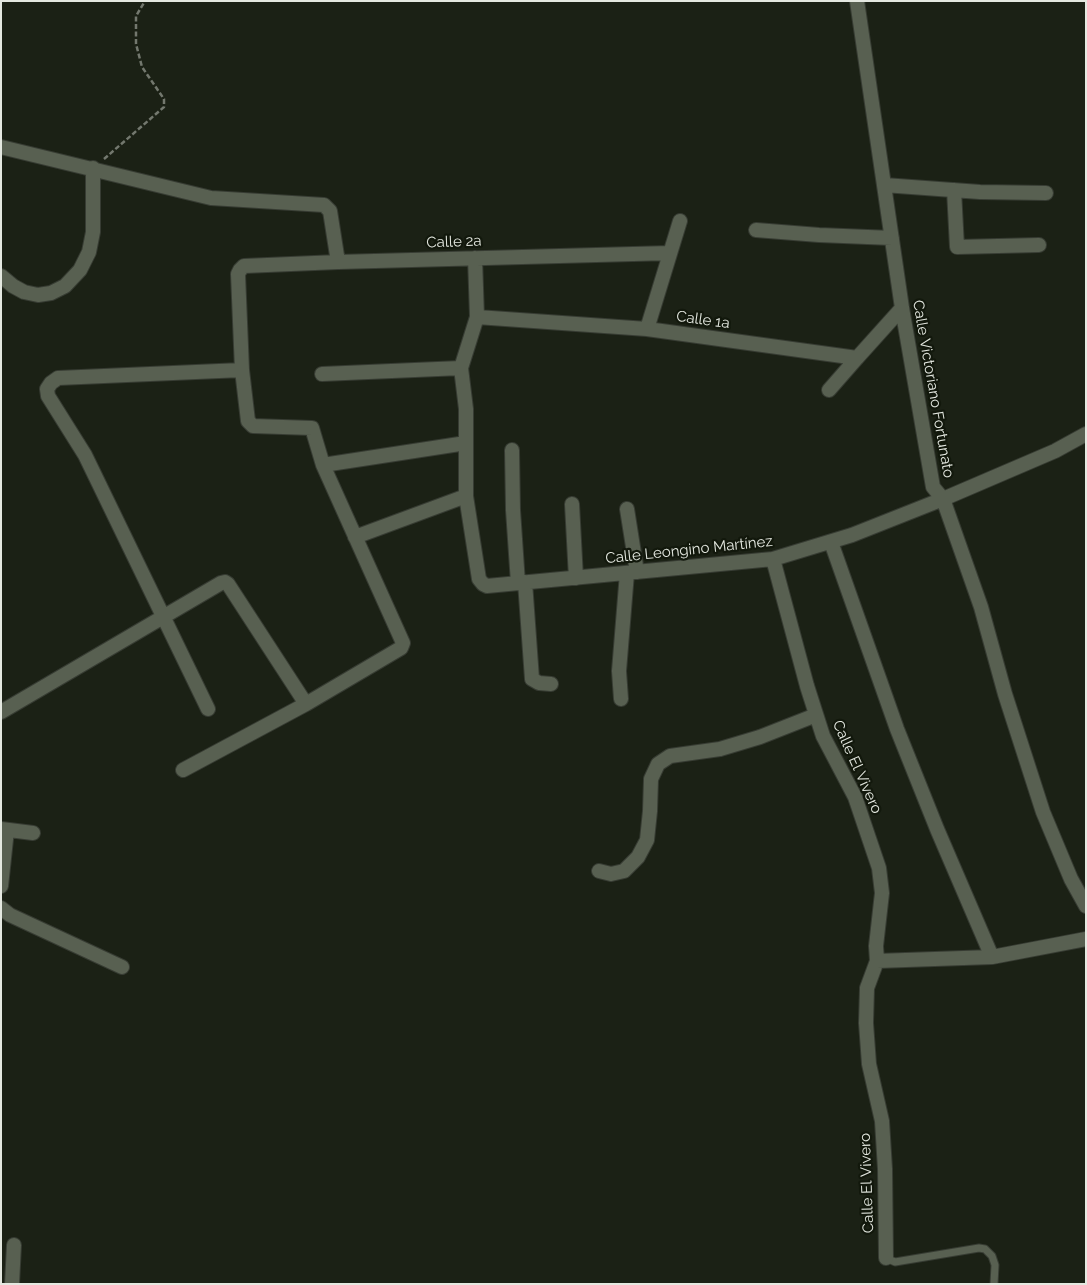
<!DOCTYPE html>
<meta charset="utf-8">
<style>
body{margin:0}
#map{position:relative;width:1087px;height:1285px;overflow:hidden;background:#1b2115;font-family:Raleway,sans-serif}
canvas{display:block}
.frame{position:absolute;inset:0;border:2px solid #e4e8e0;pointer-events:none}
</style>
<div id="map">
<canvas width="1087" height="1285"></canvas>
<div class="frame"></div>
</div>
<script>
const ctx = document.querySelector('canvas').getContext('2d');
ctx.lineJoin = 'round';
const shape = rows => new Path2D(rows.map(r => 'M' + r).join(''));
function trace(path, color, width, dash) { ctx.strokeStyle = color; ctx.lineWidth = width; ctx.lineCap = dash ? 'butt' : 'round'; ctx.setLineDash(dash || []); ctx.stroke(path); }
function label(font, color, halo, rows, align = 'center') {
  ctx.font = font + ' Raleway,sans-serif'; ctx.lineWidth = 4.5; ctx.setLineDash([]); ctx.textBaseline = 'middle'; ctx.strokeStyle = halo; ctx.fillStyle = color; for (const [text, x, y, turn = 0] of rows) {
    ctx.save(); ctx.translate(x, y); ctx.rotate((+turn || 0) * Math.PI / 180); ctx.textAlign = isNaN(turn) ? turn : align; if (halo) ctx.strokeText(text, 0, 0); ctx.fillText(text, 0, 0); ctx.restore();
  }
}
const service = shape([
 [886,1258,895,1262,979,1248,985,1249,992,1256,995,1265,994,1284]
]);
const minor = shape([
 [857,1,902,308,933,487,943,499,981,607,1005,694,1043,812,1071,879,1086,906],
 [1,147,211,198,324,205,330,211,338,262],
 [884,185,980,192,1046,193],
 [954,190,957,247,1039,245],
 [756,230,819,235,892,238],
 [475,258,477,317,461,368,466,409,466,496,479,579,483,584,487,586,773,559,852,535,943,499,1055,451,1086,434],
 [1,276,13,286,24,292,38,295,51,293,65,286,80,270,89,252,93,232,93,168],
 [477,317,647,329,857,358,902,308],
 [647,329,680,221],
 [322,374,461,368],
 [829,390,857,358],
 [512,450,513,510,518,583],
 [323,465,466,443],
 [572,504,576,578],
 [627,509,637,572],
 [355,537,466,496],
 [831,542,897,729,937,829,992,957],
 [773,559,807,686,823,736,855,797,879,868,882,893,876,946,877,961,867,988,866,1023,869,1064,882,1121,885,1169,886,1258],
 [525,582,532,679,539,683,551,684],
 [621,699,619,671,627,573],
 [208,709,85,455,48,396,47,389,51,383,58,378,242,370],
 [1,712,221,583,225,582,228,584,306,704],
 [183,770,306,704,401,648,403,643,323,465,312,428,253,426,248,421,242,370,238,274,240,270,244,266,338,262,670,253],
 [1,829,33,833],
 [599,871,611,874,624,871,638,857,647,840,650,811,651,779,658,764,670,756,720,749,760,737,816,715],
 [1,886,7,830],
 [1,908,10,915,122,967],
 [877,961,992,957,1086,939],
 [12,1284,14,1245]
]);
trace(service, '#373c33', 9);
trace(minor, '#373c33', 16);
trace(shape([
 [104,159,164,107,164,99,142,67,136,44,136,16,145,1]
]), '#73786e', 2.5, [5, 2.5]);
trace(service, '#586051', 7);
trace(minor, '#586051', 14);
label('15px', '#e4e8e0', '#12180c', [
 ["Calle 2a",454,242,-2],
 ["Calle 1a",703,320,8],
 ["Calle Victoriano Fortunato",933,389,80],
 ["Calle Leongino Martínez",689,550,-6],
 ["Calle El Vivero",857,767,66],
 ["Calle El Vivero",867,1183,-92]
]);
</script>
